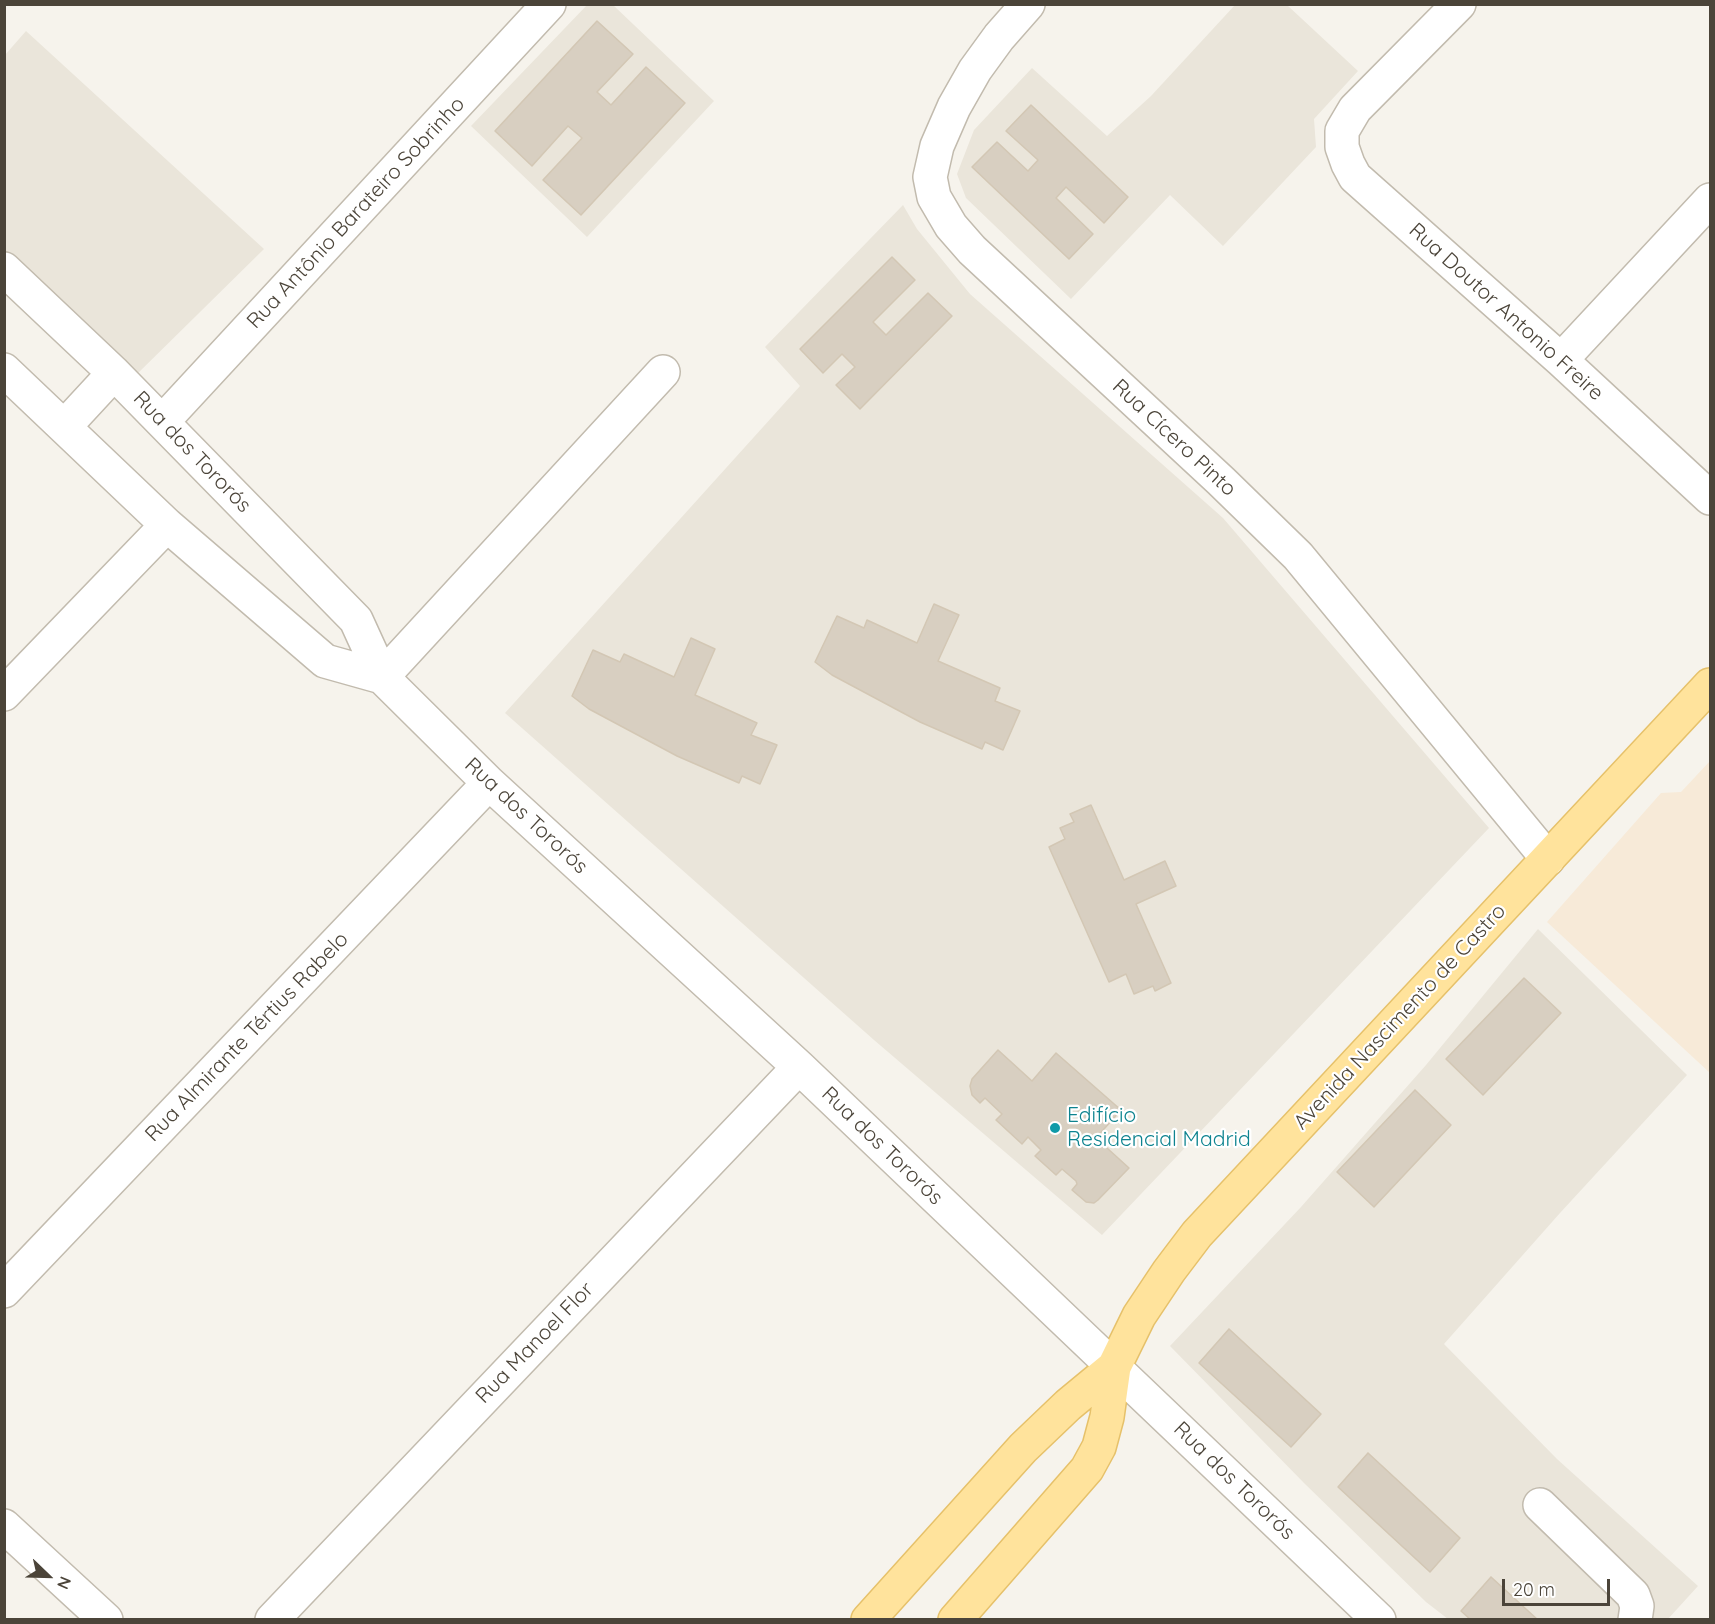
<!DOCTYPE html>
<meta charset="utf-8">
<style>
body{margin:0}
#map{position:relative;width:1715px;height:1624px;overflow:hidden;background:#f6f3ec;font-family:Quicksand,sans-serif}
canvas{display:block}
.frame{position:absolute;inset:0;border:6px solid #4b4439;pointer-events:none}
.north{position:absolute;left:18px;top:1546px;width:60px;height:60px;-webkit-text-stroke:4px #fff;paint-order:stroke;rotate:113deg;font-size:16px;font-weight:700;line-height:24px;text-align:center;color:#4b4439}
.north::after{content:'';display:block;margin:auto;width:21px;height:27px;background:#4b4439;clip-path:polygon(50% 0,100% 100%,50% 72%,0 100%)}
.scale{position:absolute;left:1502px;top:1579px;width:108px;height:27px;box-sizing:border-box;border:3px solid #4b4439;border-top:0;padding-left:8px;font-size:18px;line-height:21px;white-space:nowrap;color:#4b4439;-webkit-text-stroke:4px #fff;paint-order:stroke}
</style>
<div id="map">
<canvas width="1715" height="1624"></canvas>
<div class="frame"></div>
<div class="north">N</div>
<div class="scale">20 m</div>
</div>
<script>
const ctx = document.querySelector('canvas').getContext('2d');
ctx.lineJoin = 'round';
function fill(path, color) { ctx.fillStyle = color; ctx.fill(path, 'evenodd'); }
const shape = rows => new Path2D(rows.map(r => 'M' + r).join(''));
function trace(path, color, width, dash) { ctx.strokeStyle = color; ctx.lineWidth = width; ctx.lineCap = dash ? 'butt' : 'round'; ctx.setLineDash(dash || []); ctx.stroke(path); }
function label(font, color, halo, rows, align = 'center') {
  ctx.font = font + ' Quicksand,sans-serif'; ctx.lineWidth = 4.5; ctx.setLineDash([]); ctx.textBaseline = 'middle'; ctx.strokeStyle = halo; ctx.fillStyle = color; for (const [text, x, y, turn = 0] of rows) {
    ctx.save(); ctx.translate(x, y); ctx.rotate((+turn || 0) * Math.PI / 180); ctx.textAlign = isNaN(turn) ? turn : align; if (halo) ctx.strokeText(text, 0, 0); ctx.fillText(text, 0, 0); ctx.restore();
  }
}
fill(shape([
 [587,5,613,5,714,101,587,237,471,126],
 [1235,5,1287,5,1358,71,1314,119,1316,147,1223,246,1170,195,1071,299,966,198,957,174,974,130,1032,68,1107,136,1151,96],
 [26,31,264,249,132,379,5,259,5,55],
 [903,205,917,229,970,294,1223,518,1489,828,1102,1235,874,1040,505,713,800,386,765,347],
 [1538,929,1687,1075,1560,1213,1444,1344,1557,1459,1698,1586,1668,1619,1448,1619,1426,1602,1304,1483,1170,1346,1301,1207,1426,1065]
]), '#eae5da');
fill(shape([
 [1710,761,1710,1073,1547,922,1661,793,1681,792]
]), '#f7ead8');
const building = shape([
 [597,21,633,54,597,92,611,105,646,67,685,103,581,215,543,180,582,138,568,126,532,166,495,131,597,21],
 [1031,105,1128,197,1104,223,1066,187,1056,198,1093,234,1069,259,972,167,997,142,1028,171,1038,160,1006,131,1031,105],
 [892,257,915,280,873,322,886,335,928,293,952,316,860,409,836,385,855,367,842,354,823,373,800,349,892,257],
 [934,604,959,615,938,661,1000,688,995,701,1020,711,1003,750,985,742,982,749,920,722,832,675,815,662,837,616,864,628,867,620,917,643,934,604],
 [691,638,715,649,695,695,757,723,751,735,777,745,760,784,742,776,739,783,677,756,589,709,572,696,593,650,620,662,624,654,674,677,691,638],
 [1091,805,1124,880,1165,861,1176,886,1136,904,1171,983,1155,991,1153,986,1134,994,1126,974,1109,982,1049,847,1065,839,1060,828,1074,822,1070,814,1091,805],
 [1524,978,1561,1013,1483,1095,1446,1059,1524,978],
 [998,1050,1032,1081,1056,1053,1121,1110,1096,1138,1129,1168,1098,1200,1094,1203,1086,1202,1072,1190,1077,1184,1076,1181,1062,1169,1056,1175,1035,1156,1041,1150,1028,1137,1022,1144,996,1120,1002,1114,985,1098,980,1103,972,1095,970,1086,972,1079,998,1050],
 [1415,1090,1451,1125,1374,1207,1337,1172,1415,1090],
 [1229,1329,1321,1414,1291,1447,1199,1363,1229,1329],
 [1368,1453,1460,1538,1430,1572,1338,1487,1368,1453],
 [1491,1577,1538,1620,1471,1620,1461,1611,1491,1577]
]);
fill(building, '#d8cfc1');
trace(building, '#d3c7b4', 1.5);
const minor = shape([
 [1028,4,999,37,975,70,954,107,937,146,930,177,934,197,951,226,972,250,1221,481,1298,556,1548,859],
 [1459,4,1355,109,1342,131,1342,147,1348,164,1355,177,1561,360,1710,498],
 [4,269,114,373,356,620,382,677,489,783,799,1067,1379,1620],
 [1561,360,1710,200],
 [4,370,167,525,325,661,382,677],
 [163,421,549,4],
 [65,426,114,373],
 [382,677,663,372],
 [4,694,167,525],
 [4,1291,489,783],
 [1540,1505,1633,1595,1637,1606,1635,1620],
 [4,1526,106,1620],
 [272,1620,799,1067]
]);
const major = shape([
 [868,1620,1023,1448,1068,1405,1114,1367],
 [955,1620,1087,1469,1099,1447,1107,1417,1114,1367,1139,1316,1169,1271,1197,1234,1710,685]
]);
trace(minor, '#c2bbae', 36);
trace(major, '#e6c16a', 36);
trace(minor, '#fff', 33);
trace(major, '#ffe39c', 33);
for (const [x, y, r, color] of [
 [1055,1128,6,"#0f9aa8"]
]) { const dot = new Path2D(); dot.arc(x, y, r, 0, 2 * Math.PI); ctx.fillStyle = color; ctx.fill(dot); trace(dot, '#fff', 2); }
label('21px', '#4b4439', '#fff', [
 ["Rua Antônio Barateiro Sobrinho",356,213,-47],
 ["Rua Doutor Antonio Freire",1506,312,42],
 ["Rua Cícero Pinto",1174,438,43],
 ["Rua dos Tororós",192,452,46],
 ["Rua dos Tororós",526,816,43],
 ["Avenida Nascimento de Castro",1400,1017,-47],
 ["Rua Almirante Tértius Rabelo",247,1037,-46],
 ["Rua dos Tororós",882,1146,44],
 ["Rua Manoel Flor",535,1343,-46],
 ["Rua dos Tororós",1234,1481,44]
]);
label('21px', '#0d838f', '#fff', [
 ["Edifício",1067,1116],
 ["Residencial Madrid",1067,1140]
], 'left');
</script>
